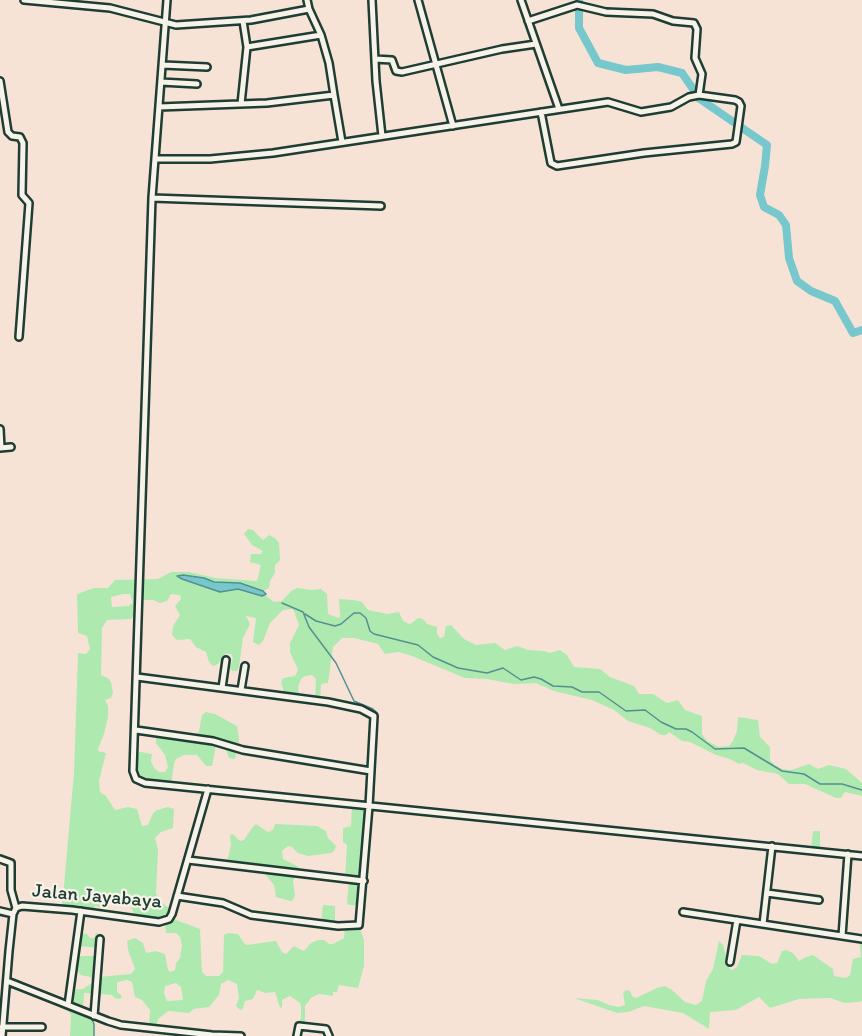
<!DOCTYPE html>
<style>
body{margin:0}
canvas{display:block;background:#f6e3d6}
</style>
<canvas width="862" height="1036"></canvas>
<script>
const ctx = document.querySelector('canvas').getContext('2d');
ctx.lineJoin = 'round';
function fill(path, color) { ctx.fillStyle = color; ctx.fill(path, 'evenodd'); }
const shape = rows => new Path2D(rows.map(r => 'M' + r).join(''));
function trace(path, color, width, dash) { ctx.strokeStyle = color; ctx.lineWidth = width; ctx.lineCap = dash ? 'butt' : 'round'; ctx.setLineDash(dash || []); ctx.stroke(path); }
function label(font, color, halo, rows, align = 'center') {
  ctx.font = font + ' Itim,sans-serif'; ctx.lineWidth = 4.5; ctx.setLineDash([]); ctx.textBaseline = 'middle'; ctx.strokeStyle = halo; ctx.fillStyle = color; for (const [text, x, y, turn = 0] of rows) {
    ctx.save(); ctx.translate(x, y); ctx.rotate((+turn || 0) * Math.PI / 180); ctx.textAlign = isNaN(turn) ? turn : align; if (halo) ctx.strokeText(text, 0, 0); ctx.fillText(text, 0, 0); ctx.restore();
  }
}
fill(shape([
 [248,529,253,530,263,540,269,535,275,538,279,543,280,560,275,565,275,573,270,581,269,588,263,591,240,583,218,583,189,576,182,579,220,592,238,589,265,595,274,602,282,601,291,591,297,588,311,590,321,589,327,594,328,614,339,618,340,616,339,599,354,600,362,602,368,610,387,614,399,612,403,621,409,624,412,623,418,618,423,619,427,624,437,627,437,634,440,638,444,637,446,626,451,625,464,639,476,645,495,643,505,650,517,646,528,650,544,651,550,653,560,650,567,655,574,667,600,669,610,677,634,686,639,694,653,694,667,703,678,700,685,710,702,716,702,734,707,741,719,747,729,746,733,741,737,731,738,717,758,720,760,737,770,747,770,760,775,765,782,769,791,770,809,764,818,769,829,765,846,769,862,783,862,796,845,792,841,798,836,798,805,784,789,784,778,774,757,770,743,763,739,764,730,759,716,755,690,742,682,741,669,732,666,735,661,735,650,728,628,721,614,710,592,700,554,691,536,683,514,684,487,679,465,678,412,656,399,652,385,654,378,644,354,638,342,638,333,647,328,683,321,684,320,701,315,700,316,679,312,675,305,676,301,679,298,687,299,698,285,696,281,682,283,678,295,676,298,670,290,652,290,643,299,625,294,611,292,609,283,610,270,623,263,641,259,645,253,642,256,618,246,616,250,624,243,638,239,667,237,671,232,671,230,668,233,658,231,654,225,654,218,664,213,666,209,662,206,652,196,647,190,639,177,640,172,635,173,626,180,615,175,606,181,599,180,595,171,594,167,601,160,603,153,600,139,600,138,616,130,619,107,620,102,628,101,675,108,678,111,682,113,693,111,698,105,700,108,706,108,717,104,734,98,749,98,751,106,753,99,781,100,792,106,796,115,810,128,807,137,809,142,826,148,825,153,813,157,810,168,807,174,809,173,828,161,832,155,838,158,850,156,893,158,900,173,911,172,914,176,920,200,929,202,972,206,976,219,976,223,972,224,935,228,933,238,934,244,943,247,945,276,941,282,952,286,954,294,946,304,951,311,943,318,940,324,940,329,944,333,944,344,938,345,926,359,925,364,940,364,966,358,988,339,985,337,992,333,992,333,996,319,994,312,997,305,1006,305,1025,298,1024,301,1018,301,1005,299,1002,290,996,282,1000,282,1007,280,1008,275,992,265,993,257,990,253,999,245,1001,243,1008,241,1010,239,1009,236,1006,239,998,237,984,228,980,221,984,219,995,209,1007,194,1009,189,1013,168,1011,158,1019,156,1030,149,1029,150,1010,142,1000,135,997,132,982,127,980,117,982,117,992,122,996,120,999,115,998,112,995,84,993,83,1011,94,1016,94,1036,70,1036,71,1015,69,1012,62,1008,63,1003,68,1005,71,990,83,989,93,982,90,977,81,975,74,967,76,956,99,956,98,977,131,974,135,969,128,950,127,941,135,938,143,943,146,953,156,951,165,954,168,970,170,972,175,970,176,963,180,958,182,945,180,937,176,933,166,933,165,921,136,918,129,902,102,902,101,907,95,906,94,913,62,909,74,772,78,653,86,654,90,649,87,636,78,633,77,594,94,588,108,588,115,580,158,579,171,572,189,572,215,578,257,581,261,565,250,562,251,554,261,554,263,551,252,545,244,534],
 [123,594,130,594,133,603,128,606,112,607,111,597],
 [176,983,181,987,183,1000,167,1001,164,993,165,986],
 [206,712,215,714,237,726,239,739,235,759,229,758,224,744,218,742,216,745,212,766,206,766,197,755,184,755,176,759,174,764,171,785,136,779,135,751,152,754,151,761,154,768,159,772,165,772,168,767,165,755,156,743,156,735,196,736,199,731,202,715],
 [352,804,369,806,362,906,349,905,347,903,349,880,345,879,347,845,343,842,343,828,351,826],
 [256,824,268,832,273,830,275,824,317,826,326,831,328,838,336,846,334,851,331,853,308,856,298,853,292,847,288,846,282,851,283,859,299,867,293,881,295,895,293,900,290,901,276,897,274,885,261,869,226,865,231,845,230,835,233,834,240,841,244,840,252,828],
 [813,831,820,831,820,849,811,848],
 [323,905,335,906,335,925,321,923],
 [78,933,87,934,90,938,94,938,96,933,98,933,100,948,77,946],
 [859,938,862,939,862,1001,857,1002,845,1003,830,998,799,999,770,1008,759,997,736,1010,710,1012,709,1029,683,1013,644,1006,628,1012,617,1013,574,998,598,1000,609,1005,619,1007,625,1005,623,993,626,990,630,991,632,996,636,998,657,988,665,986,672,990,685,1002,696,1005,702,1001,706,981,713,969,719,941,723,945,729,968,732,970,737,967,742,955,759,956,772,964,777,963,782,951,786,950,793,953,799,961,806,957,813,955,833,969,834,976,846,978,850,975,853,959,861,957]
]), '#aeeab0');
const water = shape([
 [183,575,204,578,214,582,240,583,263,591,266,594,262,596,238,589,220,592,182,579,177,576,183,575]
]);
fill(water, '#77c8cd');
trace(water, '#549090', 1.5);
trace(shape([
 [282,603,303,612,309,627,336,663,354,701,373,709,377,713,373,798],
 [305,614,316,621,335,626,341,624,354,613,360,613,366,618,370,631,374,634,418,645,433,657,458,668,487,673,503,668,521,680,534,677,541,679,553,686,572,687,582,692,599,692,626,711,645,710,661,722,676,729,686,729,692,732,715,749,744,748,782,771,804,774,820,784,842,784,862,790],
 [9,987,22,990],
 [91,1017,94,1024,94,1036]
]), '#549090', 1.5);
trace(shape([
 [579,0,579,28,598,63,626,70,658,67,682,73,693,89,697,97,767,145,765,166,760,195,764,207,779,215,786,225,789,258,797,281,811,291,835,301,853,333,862,330]
]), '#77c8cd', 8);
const street = shape([
 [24,0,110,8,176,25,251,20,309,9,321,35],
 [167,0,152,198,133,771,136,779,145,783,862,856],
 [307,0,309,9],
 [372,0,376,81,382,136],
 [418,0,453,126],
 [521,0,559,109],
 [528,21,577,5,606,12,653,14,673,21,694,23,697,29,695,58,702,74,699,95],
 [247,47,321,35,329,63,334,95],
 [375,59,392,60,396,71,402,72,502,49,536,44],
 [163,65,207,67],
 [0,81,8,132,12,136,20,137,23,143,22,195,29,203,19,337],
 [161,82,197,84],
 [241,104,247,47,243,21],
 [159,107,267,103,334,95,342,142],
 [155,159,210,159,273,153,608,102,641,112,671,107,689,97,699,95,735,100,739,102,741,106,736,142,732,144,644,153,557,166,551,163,541,112],
 [152,198,381,206],
 [0,429,1,448],
 [0,448,11,447],
 [137,677,328,702,361,709,374,716,369,806,359,925,338,926,251,915,223,903,177,896],
 [222,688,226,660],
 [241,690,245,666],
 [136,730,213,741,243,750,371,771],
 [0,859,11,863,11,890,16,908],
 [188,860,364,881],
 [767,893,819,900],
 [0,911,13,914],
 [683,912,862,939],
 [763,924,772,846],
 [842,936,848,854],
 [730,962,737,920],
 [7,981,108,1021,121,1025,212,1035,241,1036],
 [68,1005,81,911],
 [94,1016,100,939],
 [2,1027,42,1027],
 [2,1036,9,951,13,914,16,908,22,906,72,910,159,922,169,919,172,914,208,789],
 [297,1036,299,1026,326,1029,329,1036]
]);
trace(street, '#1f3d34', 10);
trace(street, '#f7f3e8', 5);
label('20px', '#1f3d34', '#f7f3e8', [
 ["Jalan Jayabaya",97,897,5]
]);
</script>
